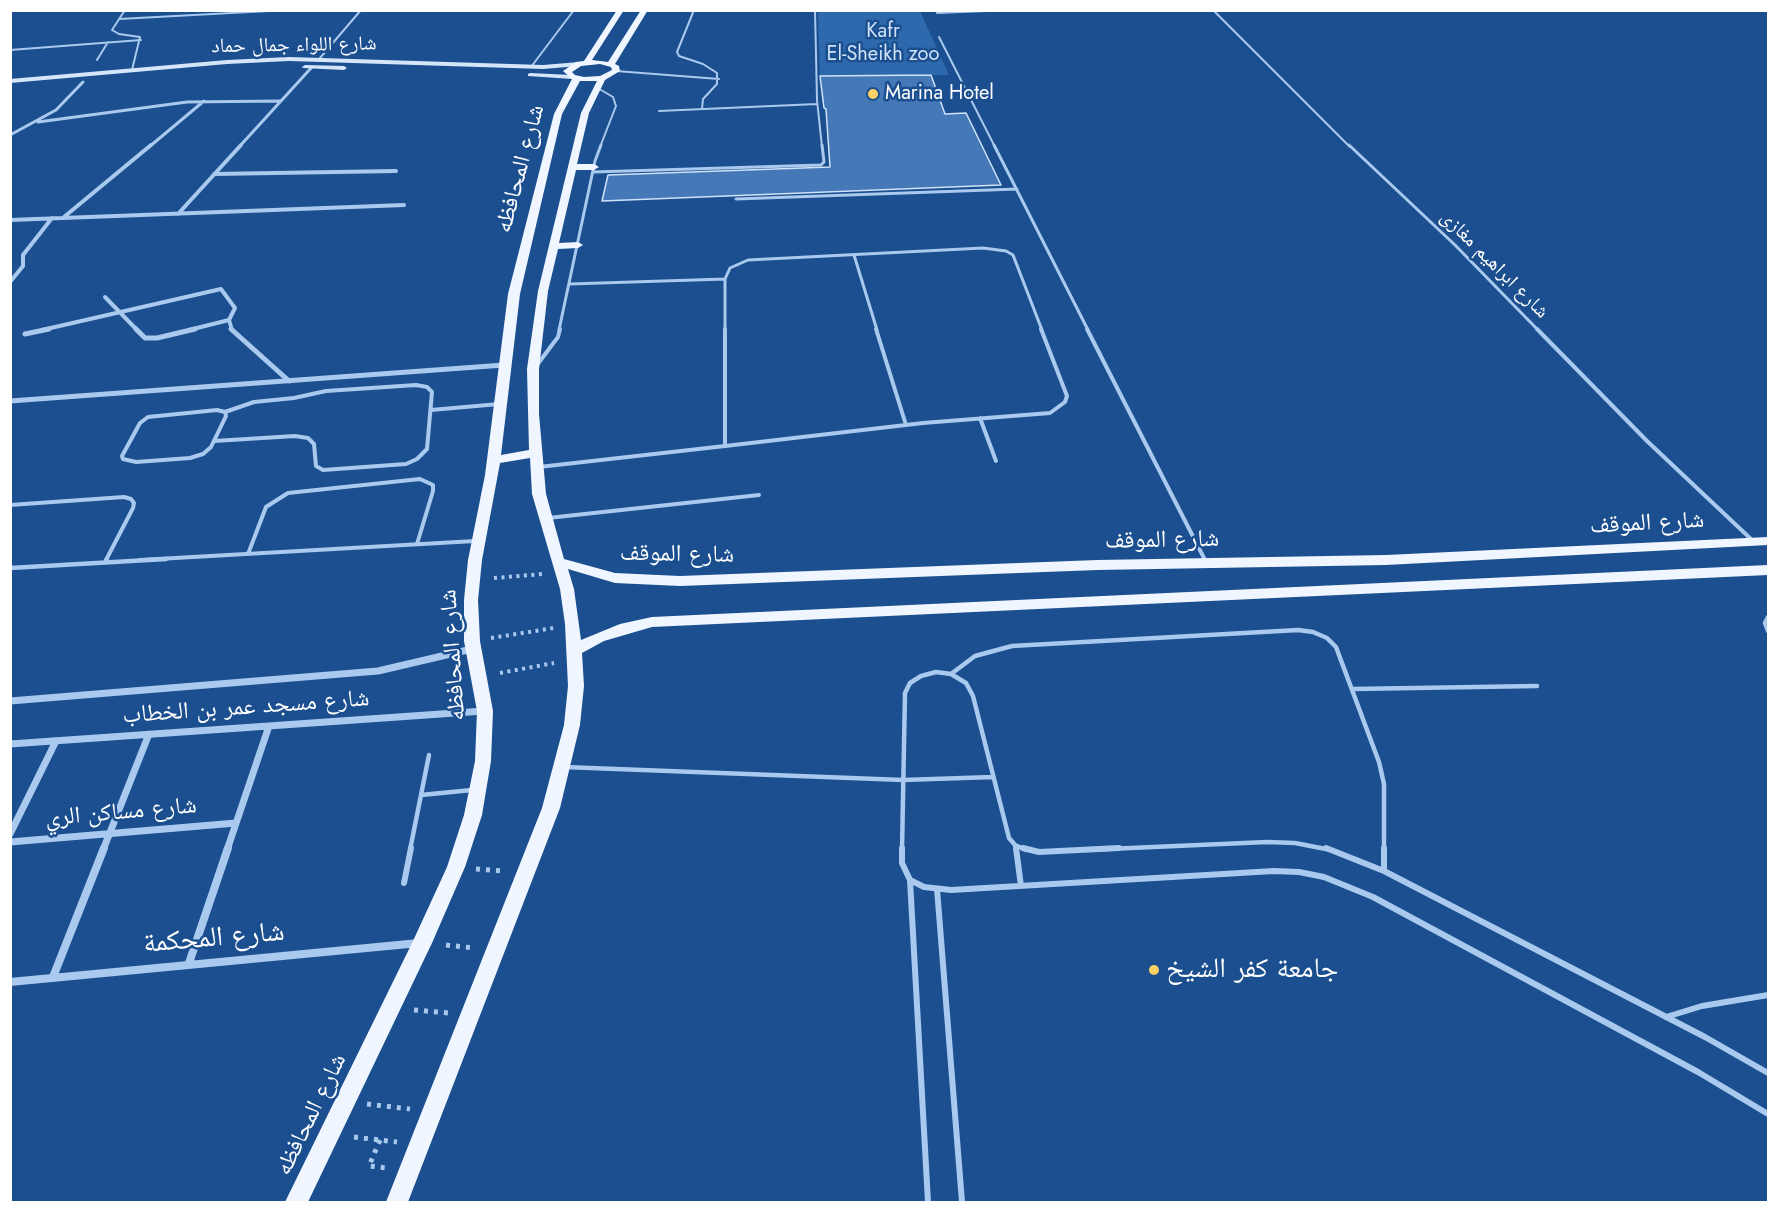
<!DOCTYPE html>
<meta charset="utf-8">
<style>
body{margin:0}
#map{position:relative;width:1779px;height:1213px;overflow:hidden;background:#1b4f8f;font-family:Jost,sans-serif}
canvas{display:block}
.frame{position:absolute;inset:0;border:12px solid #fff;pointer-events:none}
</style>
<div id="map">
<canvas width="1779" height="1213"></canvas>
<div class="frame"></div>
</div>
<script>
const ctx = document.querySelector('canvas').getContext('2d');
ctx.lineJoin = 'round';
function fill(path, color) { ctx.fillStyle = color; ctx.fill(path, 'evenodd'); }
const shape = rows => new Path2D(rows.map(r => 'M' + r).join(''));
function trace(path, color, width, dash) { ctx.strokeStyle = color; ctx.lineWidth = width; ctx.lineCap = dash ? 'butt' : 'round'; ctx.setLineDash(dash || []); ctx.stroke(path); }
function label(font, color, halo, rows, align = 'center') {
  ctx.font = font + ' Jost,"Noto Naskh Arabic",sans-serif'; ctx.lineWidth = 5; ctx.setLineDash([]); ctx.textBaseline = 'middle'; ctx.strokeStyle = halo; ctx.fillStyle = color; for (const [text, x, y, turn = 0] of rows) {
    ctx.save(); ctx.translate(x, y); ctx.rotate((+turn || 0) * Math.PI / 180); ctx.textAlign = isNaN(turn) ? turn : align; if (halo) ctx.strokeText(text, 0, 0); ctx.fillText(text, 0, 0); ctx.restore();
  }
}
fill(shape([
 [818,11,920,11,949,75,820,76]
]), '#2e69ad');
const building = shape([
 [931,75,945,114,966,113,1001,185,602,201,608,175,830,167,826,109,824,108,820,76,931,75]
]);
fill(building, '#4478b7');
trace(building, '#cfe3fa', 1.5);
trace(shape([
 [494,578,543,574],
 [491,638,554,628],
 [500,673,554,663]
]), '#a9c9ee', 4, [3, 4.5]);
trace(shape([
 [476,869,504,871],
 [446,945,474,948],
 [414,1010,449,1013],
 [367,1104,410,1109],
 [354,1137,397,1142],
 [380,1140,369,1166,388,1168]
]), '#a9c9ee', 5, [4, 6]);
trace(shape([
 [125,10,112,30,119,34,140,37,132,70],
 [694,10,677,52,679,56,703,64,717,73,717,84,703,99,702,109],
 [815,10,817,100,822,147],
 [1213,10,1350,147],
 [937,13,1010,10],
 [119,19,269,11],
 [939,37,995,147],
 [10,50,141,40],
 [320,58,361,10],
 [97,60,108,42],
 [531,67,574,10],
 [616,71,719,79],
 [596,87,613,97,616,106,600,147],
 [659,111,817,104]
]), '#a9c9ee', 2);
trace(shape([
 [994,145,1088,330],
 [1349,145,1455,245,1538,330],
 [593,172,821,165,824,162,822,145],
 [736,199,1017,189],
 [854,255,877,330],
 [570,284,725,279],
 [559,330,595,161,601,145],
 [725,330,725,279,730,268,748,260,983,248,1006,251,1013,255,1042,330]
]), '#a9c9ee', 3);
trace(shape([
 [725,329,725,446],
 [876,329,906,425],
 [1087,329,1205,560],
 [1537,329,1647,441,1752,540],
 [537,365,558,337,560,329],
 [217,410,225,412,226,416,211,447,203,454,190,458,136,462,123,459,122,456,140,423,148,417,217,410],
 [431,410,499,404],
 [980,418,996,461],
 [214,441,295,436,308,438,314,444,316,466,323,470,406,464,417,459,427,449,432,392,427,387,416,385,326,391,294,398,254,402,225,412],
 [725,446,923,423,1050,413,1065,402,1067,396,1041,329],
 [539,467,725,446],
 [10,505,124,497,131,499,134,503,133,508,106,560],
 [548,518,759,495],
 [248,554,266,507,288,493,420,479,433,485,433,491,417,544],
 [140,560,475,541]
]), '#a9c9ee', 4);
trace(shape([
 [1204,559,1206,563],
 [105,562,107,559],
 [10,568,166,559],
 [1768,617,1765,623,1768,631],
 [951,674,975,656,1012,646,1298,630,1313,632,1327,638,1336,647,1379,762,1384,784,1384,850],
 [1353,689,1537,686],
 [564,767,903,780,993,777],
 [421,795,472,790],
 [1015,845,1016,850],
 [410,850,429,755],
 [902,850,905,693,910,683,921,676,936,672,951,674,966,683,973,696,1009,838,1015,845,1026,850],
 [1085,850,1267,842,1295,843,1331,850]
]), '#a9c9ee', 4.5);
trace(shape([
 [902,848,902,863,910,880,924,887,951,890,1274,871,1299,872,1324,877,1373,897,1698,1072,1768,1114],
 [1016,848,1021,886],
 [1023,848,1039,852,1119,848],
 [1326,848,1384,871,1705,1037,1768,1073],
 [1384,848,1384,871],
 [910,880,928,1202],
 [404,883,411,848],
 [937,889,962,1202],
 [1666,1017,1702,1006,1768,995]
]), '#a9c9ee', 6);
trace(shape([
 [38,122,187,102,280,101],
 [10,135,56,110,83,82],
 [149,147,204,101],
 [239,147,312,67]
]), '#a9c9ee', 3);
trace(shape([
 [214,174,396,171],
 [178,214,241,145],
 [64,217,151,145],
 [10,220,404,205],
 [10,282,23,266,23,255,52,218],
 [105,297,137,330],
 [42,330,221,289,235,308,229,320,232,330],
 [189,330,229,320]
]), '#a9c9ee', 4);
trace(shape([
 [136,329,145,338,157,338,195,329],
 [231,329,289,381],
 [25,334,49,329],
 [10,401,504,365]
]), '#a9c9ee', 5);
trace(shape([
 [10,701,378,671,472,649],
 [10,744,484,711],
 [10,834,56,741],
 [10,842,236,823],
 [103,850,149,734],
 [227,850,269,726]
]), '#a9c9ee', 7);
trace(shape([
 [189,963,228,848],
 [53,977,104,848],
 [10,982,419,943]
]), '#a9c9ee', 8);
fill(shape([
 [289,57,543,65,579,62,582,64,579,66,543,69,289,61,227,64,10,83,10,79,227,60,289,57],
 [305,65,344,66,347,68,344,70,303,68,302,67,305,65],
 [530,73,572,75,575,77,572,79,528,76,528,74,530,73]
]), '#d6e6fa');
fill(shape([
 [617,10,624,10,592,60,608,62,641,10,648,10,615,64,619,66,620,71,605,80,589,113,577,164,594,164,599,167,594,170,576,170,559,243,578,242,583,245,578,248,558,249,548,291,539,369,539,414,546,494,564,559,615,573,680,576,1097,560,1386,555,1768,537,1768,545,1386,565,1097,570,680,586,615,583,568,569,574,589,581,640,620,624,652,617,1768,565,1768,575,652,627,604,641,582,653,584,686,580,725,560,808,408,1202,386,1202,542,808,564,725,568,686,565,624,560,589,532,494,530,458,500,463,482,560,478,600,480,641,493,711,491,761,482,815,465,867,432,943,308,1202,285,1202,413,941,447,867,464,815,475,761,477,711,464,641,464,600,468,560,485,475,508,294,554,114,572,79,563,71,576,62,584,61,617,10],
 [600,64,611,67,612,70,600,76,584,77,575,75,572,72,581,66,600,64],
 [580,81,597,81,581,113,538,291,527,369,529,450,501,455,520,294,562,114,580,81]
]), '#f0f6ff');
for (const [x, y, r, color] of [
 [873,94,6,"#ffd166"],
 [1154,970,6,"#ffd166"]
]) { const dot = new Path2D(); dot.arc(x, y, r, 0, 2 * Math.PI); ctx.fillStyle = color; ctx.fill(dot); trace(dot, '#1b4f8f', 2); }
label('20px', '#cfe3fa', '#1b4f8f', [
 ["Kafr",883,32],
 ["El-Sheikh zoo",883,55]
]);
label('20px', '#fff', '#1b4f8f', [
 ["شارع اللواء جمال حماد",294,46,-1],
 ["شارع ابراهيم مغازى",1494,265,45]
]);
label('20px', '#fff', '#1b4f8f', [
 ["Marina Hotel",885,94]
], 'left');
label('24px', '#fff', '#1b4f8f', [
 ["شارع المحافظه",521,169,-75],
 ["شارع الموقف",1647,524,-3],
 ["شارع الموقف",1162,541,-1],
 ["شارع الموقف",677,555,1],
 ["شارع المحافظه",454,655,-94],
 ["شارع مسجد عمر بن الخطاب",246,708,-4],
 ["شارع مساكن الري",121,813,-5],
 ["شارع المحافظه",312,1115,-64]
]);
label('28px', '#fff', '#1b4f8f', [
 ["شارع المحكمة",214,939,-5]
]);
label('28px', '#fff', '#1b4f8f', [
 ["جامعة كفر الشيخ",1166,970]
], 'left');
</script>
